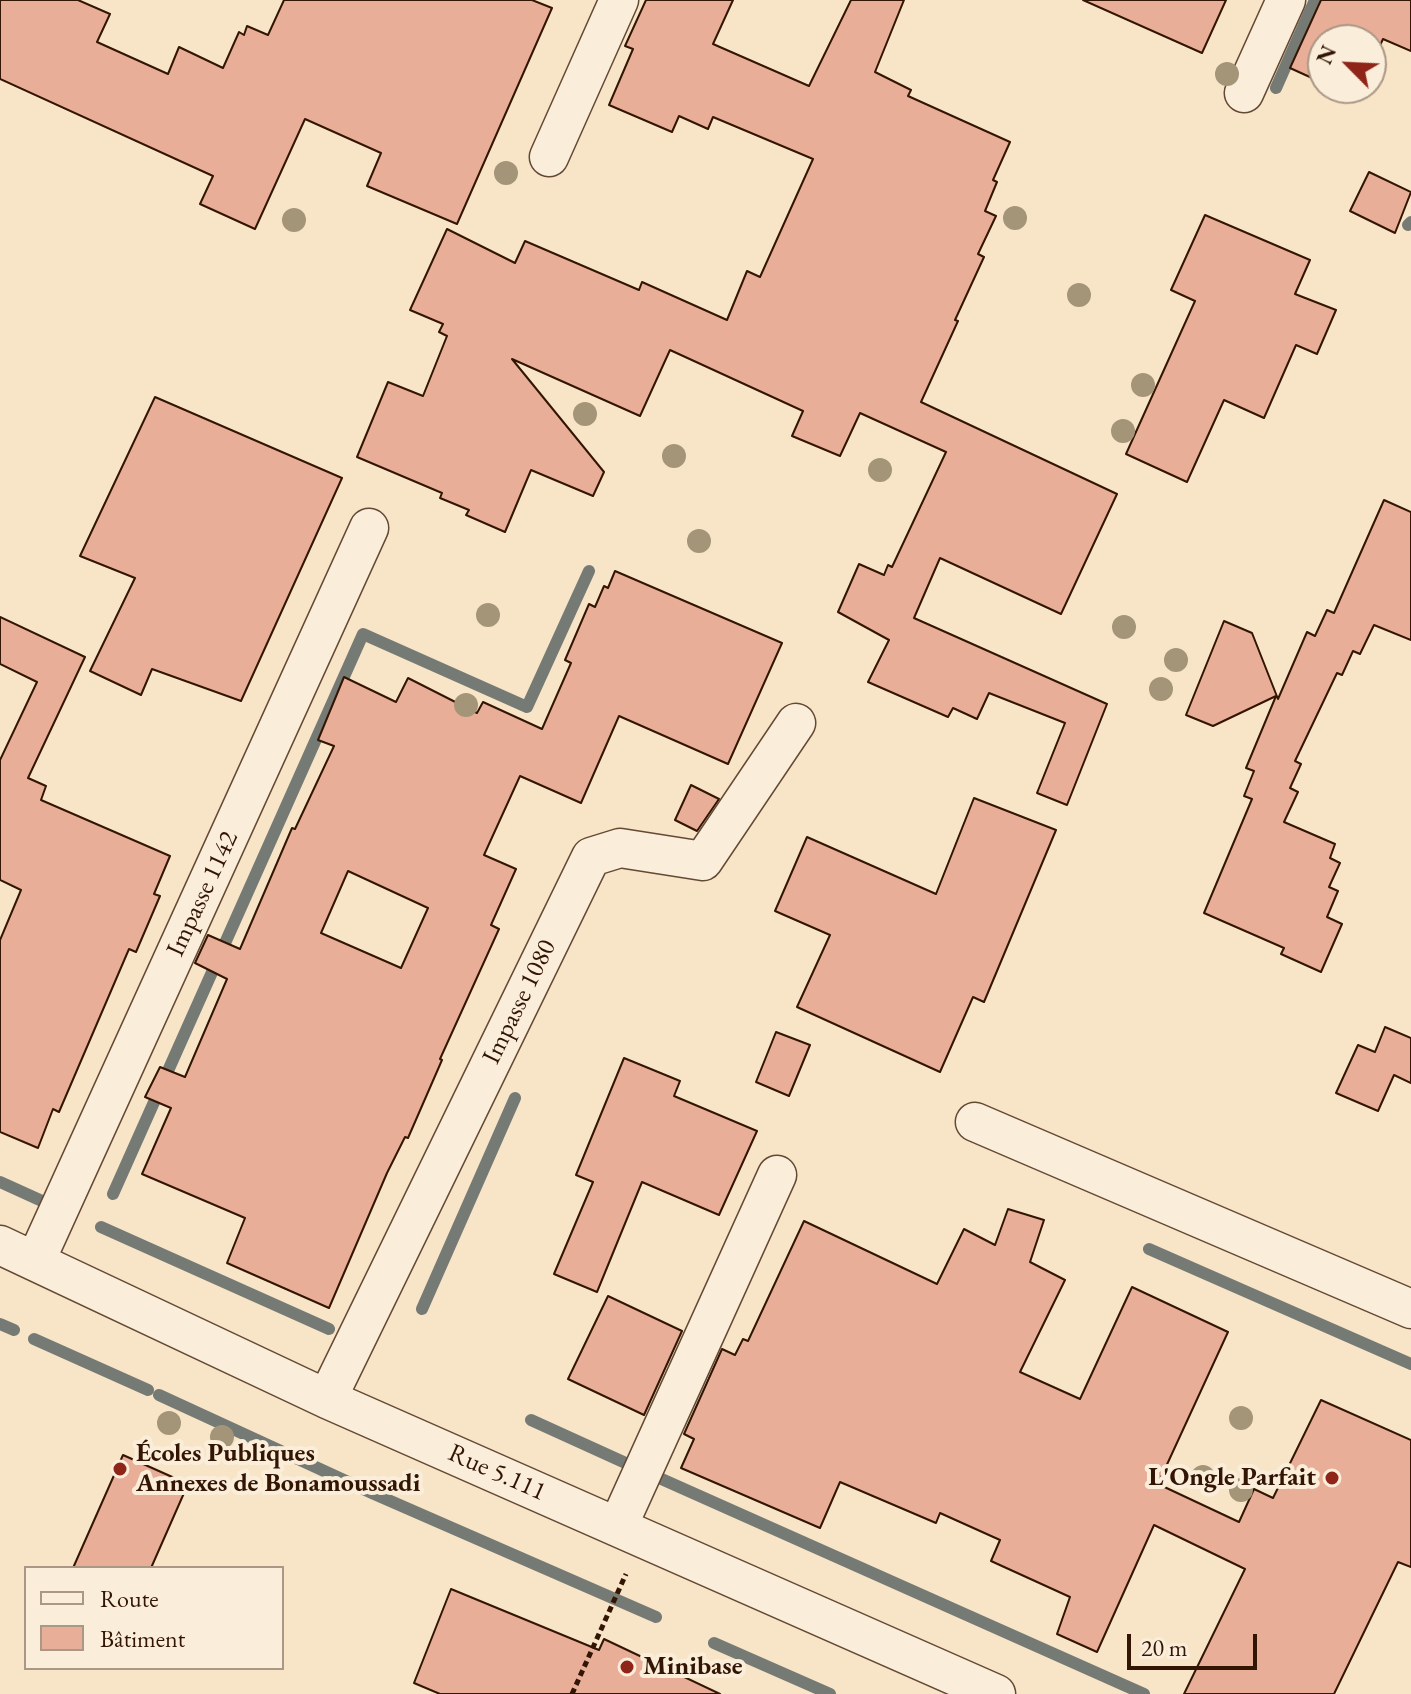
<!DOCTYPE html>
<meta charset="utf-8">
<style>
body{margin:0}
#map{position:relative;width:1411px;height:1694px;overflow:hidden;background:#f8e5c7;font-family:"EB Garamond",serif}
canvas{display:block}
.legend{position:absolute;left:24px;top:1566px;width:260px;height:104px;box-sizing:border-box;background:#faeedb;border:2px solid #aa9785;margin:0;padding:10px 14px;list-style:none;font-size:24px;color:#331503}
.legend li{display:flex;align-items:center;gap:16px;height:40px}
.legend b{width:40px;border:2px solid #aa9785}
.north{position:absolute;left:1307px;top:24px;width:80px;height:80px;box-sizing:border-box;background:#faeedb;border:2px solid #aa9785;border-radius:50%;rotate:294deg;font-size:22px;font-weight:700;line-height:32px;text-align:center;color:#331503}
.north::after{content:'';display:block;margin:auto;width:28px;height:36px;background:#8f2418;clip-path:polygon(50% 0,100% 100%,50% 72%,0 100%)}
.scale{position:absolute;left:1127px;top:1634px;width:130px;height:36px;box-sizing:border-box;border:4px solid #331503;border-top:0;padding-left:10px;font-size:24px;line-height:28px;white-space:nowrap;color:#331503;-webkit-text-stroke:6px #faeedb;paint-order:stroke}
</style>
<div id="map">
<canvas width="1411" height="1694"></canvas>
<ul class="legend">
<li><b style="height:10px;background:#faeedb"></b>Route</li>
<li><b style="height:22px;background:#e9ae97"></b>Bâtiment</li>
</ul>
<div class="north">N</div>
<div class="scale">20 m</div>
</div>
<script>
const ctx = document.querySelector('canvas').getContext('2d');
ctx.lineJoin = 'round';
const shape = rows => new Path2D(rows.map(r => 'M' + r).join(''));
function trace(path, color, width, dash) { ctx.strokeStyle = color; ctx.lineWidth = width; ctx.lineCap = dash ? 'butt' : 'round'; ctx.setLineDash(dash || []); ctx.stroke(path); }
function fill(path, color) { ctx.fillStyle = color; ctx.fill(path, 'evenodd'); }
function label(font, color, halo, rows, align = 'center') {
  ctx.font = font + ' "EB Garamond",serif'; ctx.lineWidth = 8; ctx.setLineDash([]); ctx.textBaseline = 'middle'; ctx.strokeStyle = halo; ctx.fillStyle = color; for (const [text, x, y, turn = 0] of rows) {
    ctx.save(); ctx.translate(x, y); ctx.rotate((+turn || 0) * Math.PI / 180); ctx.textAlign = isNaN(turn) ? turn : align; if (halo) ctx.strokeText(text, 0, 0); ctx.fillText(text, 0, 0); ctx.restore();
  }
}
trace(shape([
 [1276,88,1315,0],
 [1408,225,1411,222],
 [0,1182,42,1201],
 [113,1194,363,634,527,707,589,571],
 [101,1227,329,1329],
 [1149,1249,1411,1364],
 [422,1309,515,1098],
 [0,1324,14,1330],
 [34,1339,148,1390],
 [159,1395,372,1493,656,1617],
 [531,1420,641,1470],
 [657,1477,1144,1694],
 [714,1643,830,1694]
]), '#757a74', 12);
const building = shape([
 [0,0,78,0,110,14,97,42,168,74,179,47,223,68,239,32,244,35,247,26,268,35,284,0,532,0,552,8,457,224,367,186,381,153,305,119,255,229,200,204,213,176,0,79,0,0],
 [646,0,733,0,713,44,809,86,851,0,904,0,875,72,911,90,908,96,1010,142,993,180,997,182,985,211,996,216,978,254,984,257,955,320,958,321,921,402,1117,494,1061,614,940,558,914,618,1107,704,1067,805,1037,793,1065,723,989,693,977,719,953,708,948,717,868,682,889,640,838,612,859,564,884,575,888,565,892,567,946,452,860,413,840,456,792,436,803,411,670,350,640,416,512,359,604,472,593,496,531,470,505,532,466,515,469,510,440,498,442,493,357,457,388,382,423,396,447,336,439,332,443,324,410,310,447,229,515,263,525,241,639,290,642,282,727,320,747,271,760,277,813,159,713,117,708,129,679,116,672,132,609,105,633,49,625,46,646,0],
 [1083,0,1226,0,1202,53,1083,0],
 [1321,0,1411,0,1411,51,1383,39,1371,65,1371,40,1323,40,1323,83,1290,68,1321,0],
 [1369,172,1411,192,1395,233,1350,211,1369,172],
 [1205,215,1310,260,1295,294,1336,310,1317,354,1296,345,1264,418,1224,400,1187,482,1126,454,1195,301,1171,290,1205,215],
 [155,397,342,478,241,701,152,669,141,695,90,671,135,578,80,556,155,397],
 [1384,500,1411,512,1411,640,1374,625,1360,654,1353,651,1342,675,1337,673,1295,761,1301,764,1290,788,1298,792,1284,822,1335,844,1330,858,1340,863,1329,887,1338,891,1327,917,1342,924,1321,972,1281,954,1284,948,1204,913,1252,799,1244,796,1254,771,1246,768,1276,696,1213,726,1186,715,1224,621,1252,633,1278,699,1307,632,1315,636,1327,610,1334,613,1384,500],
 [615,571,782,643,728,764,619,716,581,803,520,776,484,855,516,869,491,925,499,929,440,1059,442,1060,408,1138,405,1137,387,1173,329,1308,227,1263,245,1218,142,1174,171,1108,145,1097,160,1067,185,1077,227,979,195,963,208,935,240,949,292,828,295,829,334,746,318,740,344,677,396,702,408,678,477,713,483,702,542,729,571,663,565,660,589,604,595,607,604,586,608,588,615,571],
 [348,871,428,908,401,968,321,933,348,871],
 [0,617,85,657,28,778,46,786,41,800,170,856,154,894,160,896,136,952,129,949,59,1112,53,1109,38,1148,0,1132,0,940,21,890,0,880,0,760,37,682,0,664,0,617],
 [691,785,719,799,697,831,675,820,691,785],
 [974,798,1056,830,984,1002,973,997,940,1072,797,1007,830,935,775,911,807,837,936,894,974,798],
 [1385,1027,1411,1038,1411,1083,1394,1075,1378,1111,1336,1093,1358,1045,1375,1052,1385,1027],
 [776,1032,810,1045,789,1096,756,1082,776,1032],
 [624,1058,680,1081,674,1096,757,1131,719,1215,642,1182,597,1292,554,1274,593,1182,576,1175,624,1058],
 [1008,1209,1044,1220,1030,1262,1065,1280,1020,1372,1080,1399,1132,1287,1228,1332,1158,1484,1239,1522,1254,1489,1273,1498,1321,1400,1411,1440,1411,1567,1398,1562,1334,1694,1184,1694,1245,1569,1154,1525,1097,1652,1057,1634,1070,1597,991,1561,1000,1540,940,1513,936,1523,840,1482,820,1528,681,1468,694,1439,684,1434,722,1349,735,1355,743,1339,748,1341,804,1221,937,1284,964,1229,995,1245,1008,1209],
 [608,1296,682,1331,644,1415,568,1379,608,1296],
 [123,1455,188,1484,151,1568,73,1568,123,1455],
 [451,1589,599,1650,604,1639,720,1694,440,1694,414,1683,451,1589]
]);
fill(building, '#e9ae97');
trace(building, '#331503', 2);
const street = shape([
 [1244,93,1286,0],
 [549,157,619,0],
 [975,1122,1411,1309],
 [0,1245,327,1399,996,1694],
 [36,1260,369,528],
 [327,1399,591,857,620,848,703,861,796,723],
 [618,1526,777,1175]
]);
trace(street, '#644934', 41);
trace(shape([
 [572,1694,626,1574]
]), '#331503', 5, [6, 4]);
trace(street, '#faeedb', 38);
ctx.fillStyle = '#a59578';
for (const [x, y] of [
 [1227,74],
 [506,173],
 [1015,218],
 [294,220],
 [1079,295],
 [1143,385],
 [585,414],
 [1123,431],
 [674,456],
 [880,470],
 [699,541],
 [488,615],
 [1124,627],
 [1176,660],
 [1161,689],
 [466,705],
 [1241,1418],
 [169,1423],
 [222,1437],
 [1203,1477],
 [1241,1490]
]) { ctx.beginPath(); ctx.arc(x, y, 12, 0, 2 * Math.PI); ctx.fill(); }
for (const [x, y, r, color] of [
 [120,1469,8,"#8f2418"],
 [1332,1478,8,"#8f2418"],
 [627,1667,8,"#8f2418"]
]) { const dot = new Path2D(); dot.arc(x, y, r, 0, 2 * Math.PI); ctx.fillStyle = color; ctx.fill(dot); trace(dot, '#faeedb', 3); }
label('26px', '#331503', '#faeedb', [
 ["Impasse 1142",203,894,-65],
 ["Impasse 1080",520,1002,-64],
 ["Rue 5.111",497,1473,24]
]);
label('bold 26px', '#331503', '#faeedb', [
 ["Écoles Publiques",136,1454],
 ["Annexes de Bonamoussadi",136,1484],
 ["L'Ongle Parfait",1316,1478,"right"],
 ["Minibase",643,1667]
], 'left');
</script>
